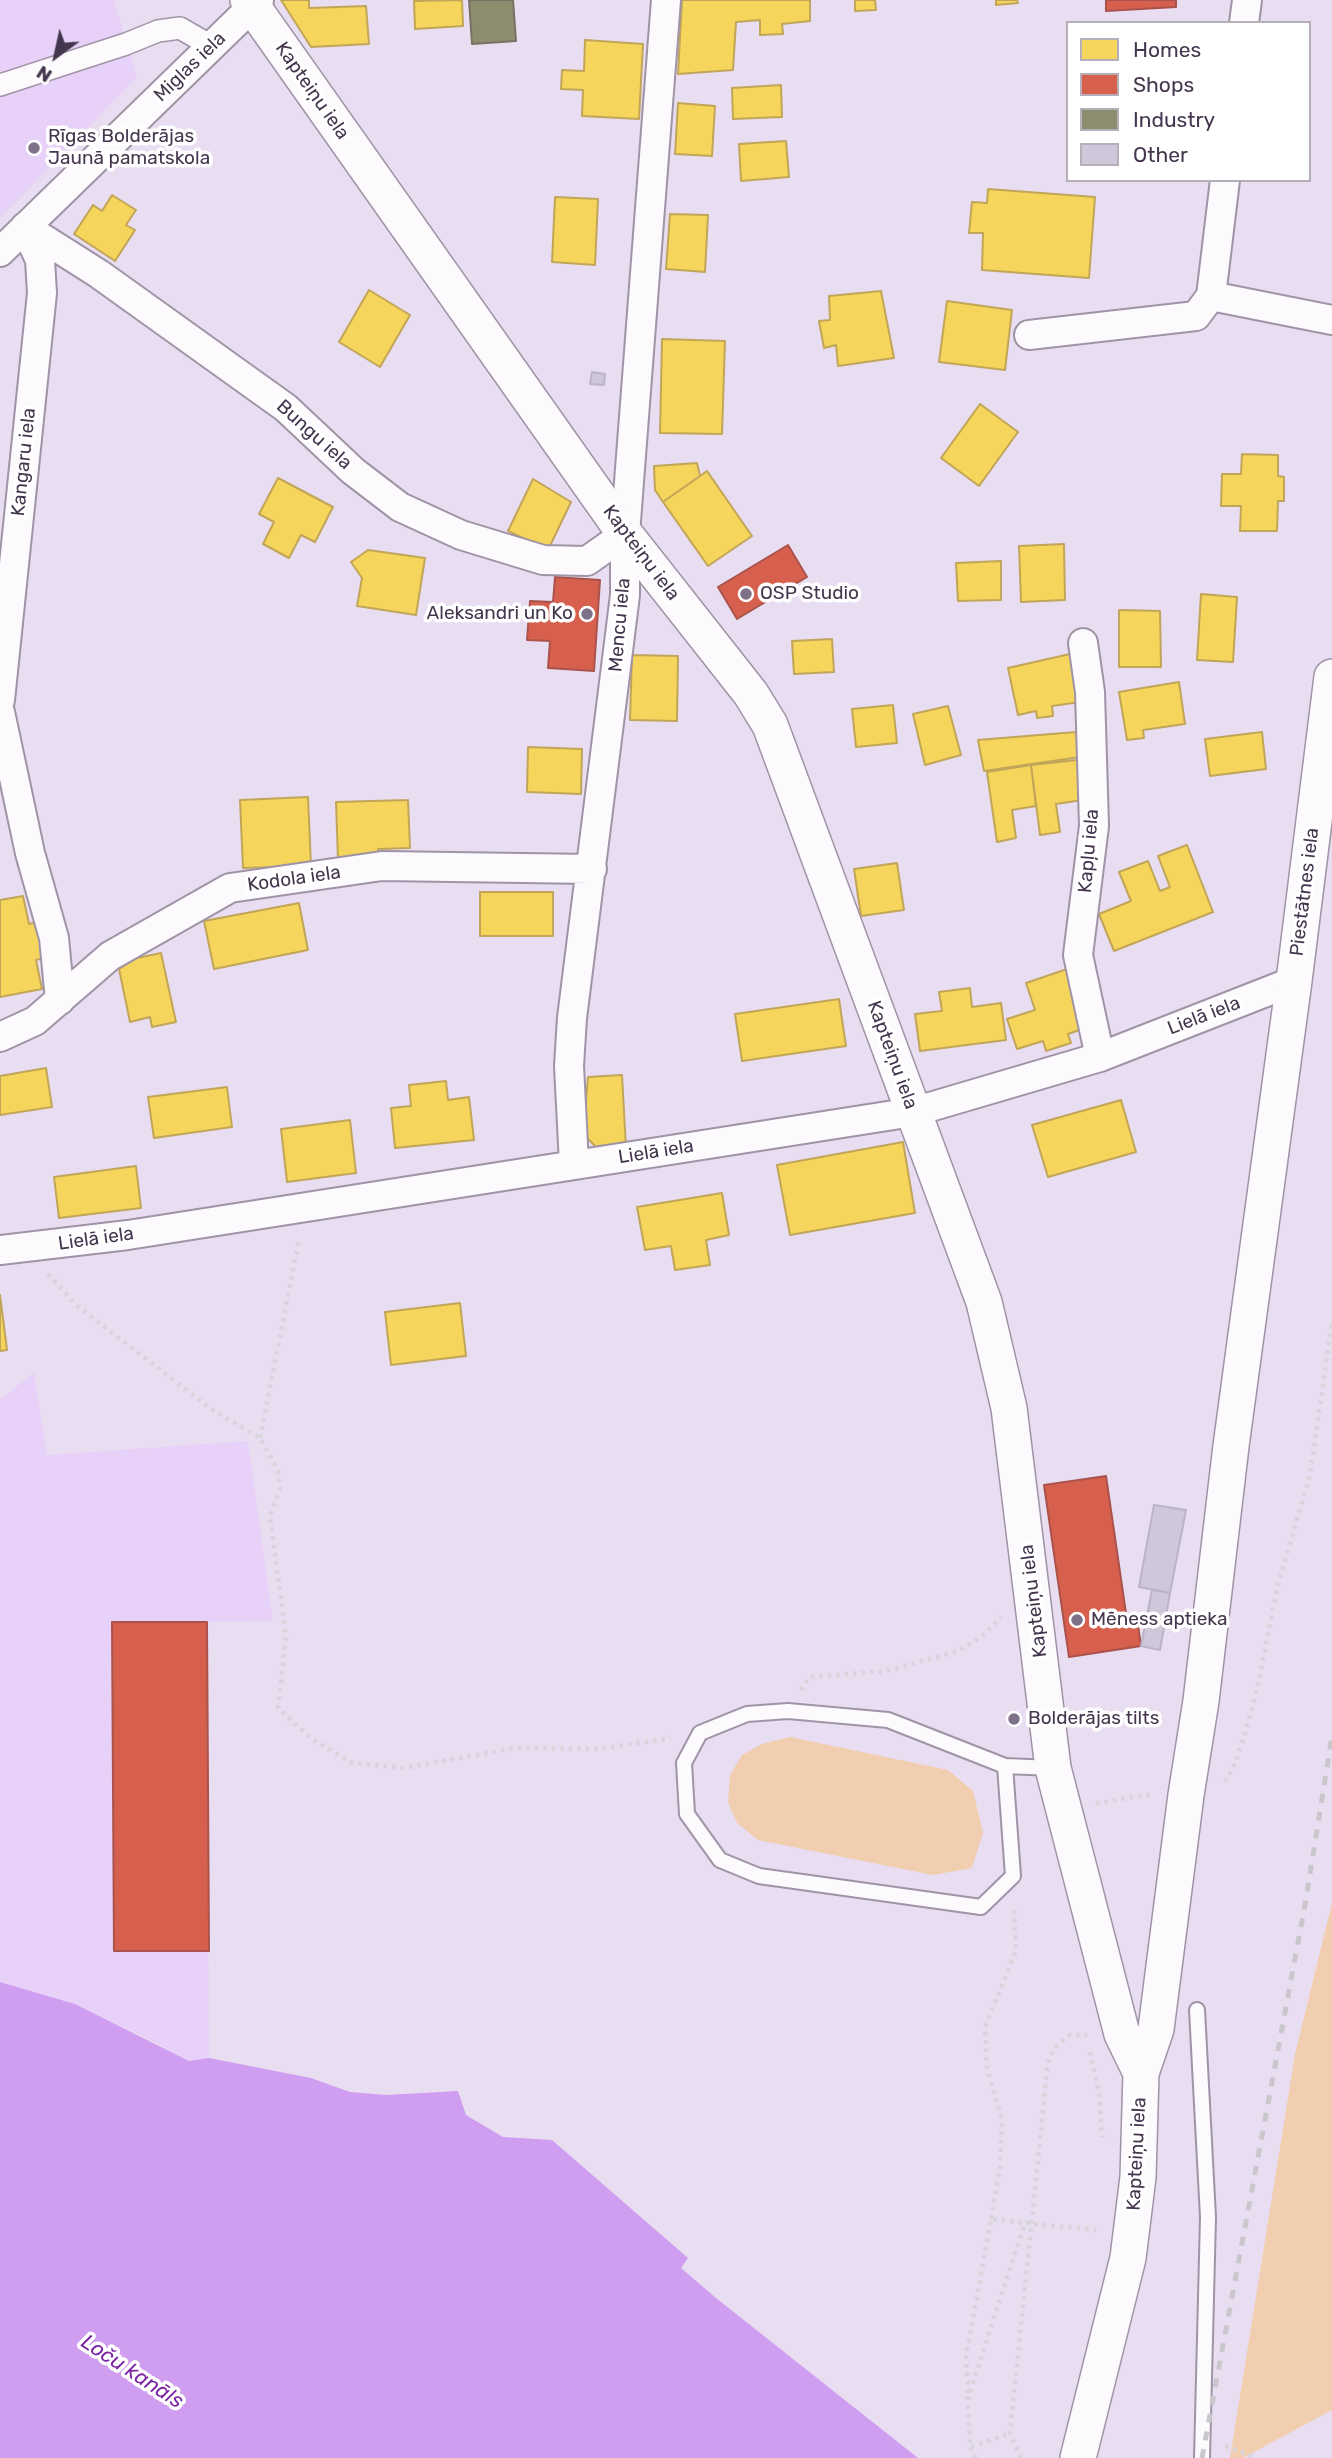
<!DOCTYPE html>
<meta charset="utf-8">
<style>
body{margin:0}
#map{position:relative;width:1332px;height:2458px;overflow:hidden;background:#e9ddf1;font-family:Rubik,sans-serif}
canvas{display:block}
.legend{position:absolute;left:1066px;top:21px;width:245px;height:161px;box-sizing:border-box;background:#fff;border:2px solid #b4afb8;margin:0;padding:9px 12px;list-style:none;font-size:21px;color:#44364e}
.legend li{display:flex;align-items:center;gap:14px;height:35px}
.legend b{width:35px;border:2px solid #b4afb8}
.north{position:absolute;left:21px;top:21px;width:70px;height:70px;-webkit-text-stroke:5px #fff;paint-order:stroke;rotate:213deg;font-size:19px;font-weight:700;line-height:28px;text-align:center;color:#44364e}
.north::after{content:'';display:block;margin:auto;width:24px;height:32px;background:#44364e;clip-path:polygon(50% 0,100% 100%,50% 72%,0 100%)}
</style>
<div id="map">
<canvas width="1332" height="2458"></canvas>
<ul class="legend">
<li><b style="height:19px;background:#f6d55c"></b>Homes</li>
<li><b style="height:19px;background:#d6604d"></b>Shops</li>
<li><b style="height:19px;background:#8c8c6e"></b>Industry</li>
<li><b style="height:19px;background:#cfc7da"></b>Other</li>
</ul>
<div class="north">N</div>
</div>
<script>
const ctx = document.querySelector('canvas').getContext('2d');
ctx.lineJoin = 'round';
function fill(path, color) { ctx.fillStyle = color; ctx.fill(path, 'evenodd'); }
const shape = rows => new Path2D(rows.map(r => 'M' + r).join(''));
function trace(path, color, width, dash) { ctx.strokeStyle = color; ctx.lineWidth = width; ctx.lineCap = dash ? 'butt' : 'round'; ctx.setLineDash(dash || []); ctx.stroke(path); }
function label(font, color, halo, rows, align = 'center') {
  ctx.font = font + ' Rubik,sans-serif'; ctx.lineWidth = 7; ctx.setLineDash([]); ctx.textBaseline = 'middle'; ctx.strokeStyle = halo; ctx.fillStyle = color; for (const [text, x, y, turn = 0] of rows) {
    ctx.save(); ctx.translate(x, y); ctx.rotate((+turn || 0) * Math.PI / 180); ctx.textAlign = isNaN(turn) ? turn : align; if (halo) ctx.strokeText(text, 0, 0); ctx.fillText(text, 0, 0); ctx.restore();
  }
}
fill(shape([
 [0,0,114,0,137,77,0,218],
 [34,1372,47,1455,248,1441,273,1621,207,1622,209,2058,189,2062,158,2044,75,2004,0,1982,0,1400]
]), '#e8d1f8');
fill(shape([
 [790,1737,948,1770,973,1791,983,1833,972,1868,933,1875,758,1840,737,1823,728,1802,730,1775,742,1755,762,1744],
 [1332,1903,1332,2410,1243,2458,1230,2458,1295,2054]
]), '#f2ceb1');
fill(shape([
 [0,1982,75,2004,189,2061,209,2058,311,2078,350,2092,386,2095,458,2091,466,2115,503,2137,552,2140,688,2258,681,2268,716,2298,918,2458,0,2458]
]), '#d09ef0');
const homes = shape([
 [281,0,309,0,309,8,366,6,369,44,311,47,281,0],
 [462,0,463,26,415,29,414,1,462,0],
 [682,0,810,0,810,21,782,24,783,34,760,35,760,20,736,22,733,70,678,74,682,0],
 [855,0,875,0,876,10,855,11,855,0],
 [996,0,1017,0,1018,3,996,5,996,0],
 [585,40,643,44,639,119,582,116,583,90,561,89,562,70,584,71,585,40],
 [781,85,782,117,733,119,732,88,781,85],
 [678,103,715,106,712,156,675,154,678,103],
 [786,141,789,177,741,181,739,144,786,141],
 [988,189,1095,197,1089,278,982,270,983,233,969,233,972,202,987,203,988,189],
 [112,195,136,210,126,225,135,230,115,261,74,234,93,205,102,211,112,195],
 [555,197,598,199,595,265,552,262,555,197],
 [670,214,708,215,705,272,666,269,670,214],
 [369,290,410,315,380,367,339,342,369,290],
 [881,291,894,358,838,366,836,345,824,348,819,321,830,320,829,296,881,291],
 [947,301,1012,310,1005,370,939,362,947,301],
 [662,339,725,341,722,434,660,433,662,339],
 [980,404,1018,432,979,486,941,458,980,404],
 [1242,454,1278,455,1278,476,1284,477,1284,501,1278,501,1277,531,1240,531,1241,506,1221,506,1222,474,1241,474,1242,454],
 [697,463,700,476,663,502,655,490,654,466,697,463],
 [707,471,752,536,708,566,663,502,707,471],
 [278,478,333,507,315,542,301,535,289,558,263,544,274,522,259,514,278,478],
 [533,479,571,502,548,550,508,531,533,479],
 [1064,544,1065,600,1021,602,1019,546,1064,544],
 [368,550,425,558,416,615,357,606,362,578,351,562,368,550],
 [1001,561,1001,600,958,601,956,563,1001,561],
 [1201,594,1237,597,1233,662,1197,660,1201,594],
 [1119,610,1160,611,1161,667,1119,667,1119,610],
 [832,639,834,672,794,674,792,641,832,639],
 [1070,654,1080,702,1052,706,1053,716,1037,718,1036,711,1018,715,1008,668,1070,654],
 [632,655,678,656,677,721,630,720,632,655],
 [1179,682,1185,724,1143,730,1144,738,1127,740,1119,692,1179,682],
 [893,705,897,743,856,747,852,709,893,705],
 [948,706,961,755,925,765,913,714,948,706],
 [1076,732,1080,757,984,771,978,740,1076,732],
 [1262,732,1266,769,1210,776,1205,739,1262,732],
 [528,747,582,749,581,794,527,792,528,747],
 [1077,760,1082,800,1056,804,1060,832,1040,835,1031,765,1077,760],
 [1031,765,1036,806,1012,810,1016,838,997,842,987,772,1031,765],
 [308,797,311,866,243,868,240,800,308,797],
 [408,800,410,848,378,849,379,859,338,860,336,802,408,800],
 [1187,845,1213,912,1114,951,1099,914,1131,901,1119,872,1148,861,1160,891,1170,887,1158,856,1187,845],
 [897,863,904,910,861,916,854,869,897,863],
 [480,892,553,892,553,936,480,936,480,892],
 [23,896,29,924,37,922,44,958,36,960,42,989,0,997,0,900,23,896],
 [299,903,308,950,214,969,204,921,299,903],
 [161,953,176,1022,152,1027,150,1017,130,1022,119,969,137,958,161,953],
 [1070,968,1088,1027,1068,1034,1071,1043,1046,1051,1043,1041,1017,1049,1007,1019,1035,1010,1026,983,1070,968],
 [970,988,972,1007,1001,1003,1006,1040,920,1051,915,1014,942,1011,939,992,970,988],
 [839,999,846,1046,742,1061,735,1014,839,999],
 [46,1068,52,1107,0,1115,0,1076,46,1068],
 [622,1075,626,1148,598,1149,583,1134,588,1077,622,1075],
 [446,1081,448,1100,469,1097,474,1140,395,1148,391,1108,411,1106,409,1085,446,1081],
 [227,1087,232,1127,154,1138,148,1097,227,1087],
 [1121,1100,1136,1152,1048,1177,1032,1125,1121,1100],
 [350,1120,356,1173,287,1182,281,1129,350,1120],
 [903,1142,915,1213,790,1235,777,1165,903,1142],
 [136,1166,141,1208,59,1218,54,1177,136,1166],
 [722,1193,729,1235,706,1240,710,1265,675,1270,671,1246,645,1250,637,1207,722,1193],
 [0,1295,7,1350,0,1351,0,1295],
 [460,1303,466,1356,391,1365,385,1312,460,1303]
]);
fill(homes, '#f6d55c');
trace(homes, '#c1a558', 2);
const shops = shape([
 [1106,0,1176,0,1176,7,1106,11,1106,0],
 [788,545,807,577,737,619,718,587,788,545],
 [555,577,600,580,594,671,548,668,550,641,527,640,530,601,553,602,555,577],
 [1106,1476,1128,1627,1138,1625,1141,1646,1069,1657,1044,1485,1106,1476],
 [112,1622,207,1622,209,1951,114,1951,112,1622]
]);
fill(shops, '#d6604d');
trace(shops, '#aa534d', 2);
const industry = shape([
 [469,0,513,0,516,41,472,44,469,0]
]);
fill(industry, '#8c8c6e');
trace(industry, '#767264', 2);
const building = shape([
 [592,372,605,374,604,385,590,384,592,372],
 [1154,1505,1186,1510,1170,1593,1139,1587,1154,1505],
 [1152,1590,1170,1593,1160,1650,1141,1646,1152,1590]
]);
fill(building, '#cfc7da');
trace(building, '#bbb4c8', 2);
const service = shape([
 [1005,1766,888,1720,788,1711,747,1714,700,1733,684,1763,687,1814,720,1860,759,1876,981,1907,1013,1876,1005,1766,1053,1768],
 [1197,2010,1208,2217,1202,2458]
]);
const pedestrian = shape([
 [0,85,126,44,158,31,180,28,211,46]
]);
const minor = shape([
 [1244,23,1247,0],
 [25,227,99,274,286,408,353,471,400,507,461,535,543,560,587,561,625,534],
 [0,252,259,0],
 [1211,296,1332,320],
 [1029,335,1196,316,1211,296,1225,180],
 [1083,643,1090,692,1094,826,1078,955,1100,1057],
 [0,700,42,293,40,260,25,227],
 [0,712,30,853,54,938,60,1000],
 [0,1037,35,1021,110,956,230,888,382,866,592,869],
 [574,1164,569,1066,572,1018,625,595,625,534,666,0],
 [0,1250,128,1235,913,1112,1100,1057,1294,981]
]);
const tertiary = shape([
 [248,0,625,534,751,694,770,725,984,1302,1009,1408,1053,1768,1122,2034,1141,2073,1138,2177,1128,2258,1078,2458],
 [1141,2073,1156,2029,1186,1795,1201,1701,1231,1446,1294,981,1332,677]
]);
trace(service, '#9f94a6', 18);
trace(pedestrian, '#9f94a6', 24);
trace(minor, '#9f94a6', 32);
trace(tertiary, '#9f94a6', 38);
trace(shape([
 [48,1274,75,1304,211,1409,260,1438,278,1471,280,1489,270,1516,286,1637,278,1708,312,1739,352,1763,404,1768,514,1748,597,1749,671,1738],
 [260,1438,299,1240],
 [801,1690,809,1677,886,1671,956,1652,980,1638,1001,1617],
 [1225,1782,1235,1764,1245,1734,1258,1685,1277,1588,1310,1475,1332,1321],
 [1096,1803,1153,1794],
 [1090,2052,1099,2093,1102,2137],
 [991,2219,1000,2168,1002,2119,987,2068,985,2027,1016,1951,1014,1909],
 [968,2393,966,2357,991,2219,1025,2223],
 [1225,2446,1257,2458],
 [971,2447,1010,2433],
 [976,2458,970,2447,968,2398,1025,2223,1096,2230],
 [1021,2458,1010,2433,1048,2062,1056,2046,1070,2035,1087,2035]
]), '#d8d4db', 4.5, [3.5, 5]);
trace(service, '#fcfafd', 14);
trace(pedestrian, '#fcfafd', 21);
trace(minor, '#fcfafd', 28);
trace(tertiary, '#fcfafd', 35);
trace(shape([
 [1202,2458,1305,1905,1332,1736]
]), '#cac7cc', 5, [9, 9]);
for (const [x, y, r, color] of [
 [34,148,7,"#7e7087"],
 [746,594,7,"#7e7087"],
 [587,614,7,"#7e7087"],
 [1077,1620,7,"#7e7087"],
 [1014,1719,7,"#7e7087"]
]) { const dot = new Path2D(); dot.arc(x, y, r, 0, 2 * Math.PI); ctx.fillStyle = color; ctx.fill(dot); trace(dot, '#fff', 2.5); }
label('19px', '#44364e', '#fff', [
 ["Miglas iela",190,67,-44],
 ["Kapteiņu iela",312,91,55],
 ["Bungu iela",314,435,42],
 ["Kangaru iela",24,462,-84],
 ["Kapteiņu iela",641,553,53],
 ["Mencu iela",620,625,-85],
 ["Kapļu iela",1089,851,-85],
 ["Kodola iela",294,879,-8],
 ["Piestātnes iela",1305,892,-83],
 ["Lielā iela",1204,1016,-21],
 ["Kapteiņu iela",892,1055,70],
 ["Lielā iela",656,1152,-9],
 ["Lielā iela",96,1239,-8],
 ["Kapteiņu iela",1034,1601,-97],
 ["Kapteiņu iela",1137,2154,-87]
]);
label('19px', '#44364e', '#fff', [
 ["Rīgas Bolderājas",48,137],
 ["Jaunā pamatskola",48,159],
 ["OSP Studio",760,594],
 ["Aleksandri un Ko",573,614,"right"],
 ["Mēness aptieka",1091,1620],
 ["Bolderājas tilts",1028,1719]
], 'left');
label('italic 21px', '#7b24a5', '#fff', [
 ["Loču kanāls",132,2372,33]
]);
</script>
